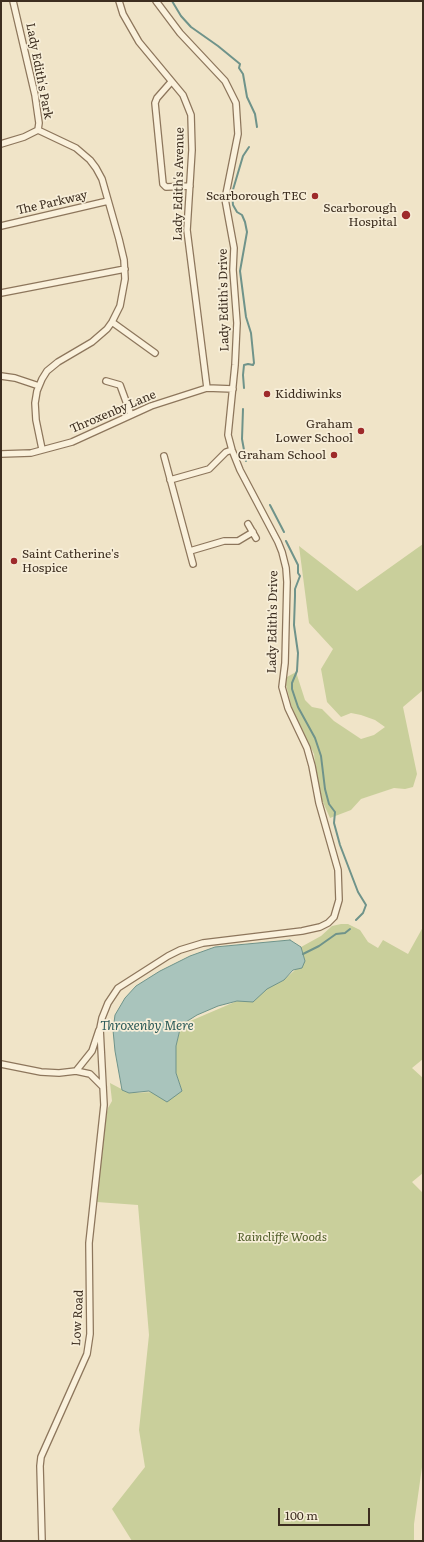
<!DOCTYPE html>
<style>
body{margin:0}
#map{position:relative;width:424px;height:1542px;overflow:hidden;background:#f0e4c8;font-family:Literata,serif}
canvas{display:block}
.frame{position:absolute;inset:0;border:2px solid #3d2e20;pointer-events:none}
.scale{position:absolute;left:278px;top:1508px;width:92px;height:18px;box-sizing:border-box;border:2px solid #3d2e20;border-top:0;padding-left:5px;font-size:12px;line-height:14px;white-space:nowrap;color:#3d2e20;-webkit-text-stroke:3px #f7eed8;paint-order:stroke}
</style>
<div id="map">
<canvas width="424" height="1542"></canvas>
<div class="frame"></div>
<div class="scale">100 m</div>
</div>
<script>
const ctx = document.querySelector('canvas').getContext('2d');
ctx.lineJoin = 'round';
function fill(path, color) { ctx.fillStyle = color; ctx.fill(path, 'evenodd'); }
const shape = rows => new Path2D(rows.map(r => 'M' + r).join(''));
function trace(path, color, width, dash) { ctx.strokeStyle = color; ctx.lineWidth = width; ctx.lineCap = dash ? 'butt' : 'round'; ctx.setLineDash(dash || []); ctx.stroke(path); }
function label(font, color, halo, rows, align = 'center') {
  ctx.font = font + ' Literata,serif'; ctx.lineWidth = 3.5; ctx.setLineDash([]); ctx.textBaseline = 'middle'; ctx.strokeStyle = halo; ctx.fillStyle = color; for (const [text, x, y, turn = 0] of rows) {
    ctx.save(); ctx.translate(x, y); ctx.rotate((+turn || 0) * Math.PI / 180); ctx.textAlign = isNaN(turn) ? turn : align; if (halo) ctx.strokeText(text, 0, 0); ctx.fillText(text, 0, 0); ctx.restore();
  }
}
fill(shape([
 [423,544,423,690,403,707,417,774,413,787,405,789,394,788,361,799,351,810,330,818,322,800,317,781,314,754,292,708,286,685,287,677,296,672,305,700,312,707,322,709,334,721,361,739,374,735,385,727,375,720,361,715,351,713,341,717,327,702,321,669,333,649,309,623,299,546,357,591],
 [341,924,348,924,360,930,368,942,378,948,383,940,408,954,423,927,423,1059,412,1068,423,1078,423,1173,412,1182,423,1193,423,1460,414,1524,414,1541,132,1541,112,1509,145,1467,139,1430,149,1335,138,1205,97,1202,103,1130,108,1108,112,1101,110,1083,129,1093,182,1091,176,1073,176,1046,181,1025,237,1001,253,1001,267,988,284,980,305,961,301,947,321,936,332,926]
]), '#c9cf9b');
const water = shape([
 [290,940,301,947,305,961,302,968,293,970,284,980,267,989,253,1002,237,1001,218,1006,197,1015,181,1025,176,1046,176,1073,182,1091,167,1102,149,1091,129,1093,122,1090,115,1051,113,1030,115,1015,125,998,136,986,160,971,190,956,215,947,290,940]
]);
fill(water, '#a9c4bc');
trace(water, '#6f938a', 1);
trace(shape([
 [172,1,181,16,191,27,218,46,240,64,239,68,243,74,247,97,255,114,257,127],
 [244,388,243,375,244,365,248,364,253,365,254,363,251,333,246,317,240,271,247,232,245,222,242,215,237,212,233,205,232,193,243,156,249,147],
 [243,409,242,439,246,461],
 [270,505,284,532],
 [286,541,298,565,298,573,300,576,295,589,295,596,294,625,298,653,297,671,292,683,292,689,298,707,315,738,321,756,325,789,329,804,335,812,334,823,340,845,358,892,366,905,363,913,356,920],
 [303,954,319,946,336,934,345,933,350,929]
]), '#6f938a', 2);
const street = shape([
 [119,1,123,14,139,42,183,95,191,115,192,150,187,230,207,388],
 [171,82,157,98,155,103,163,184,166,187,190,186],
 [38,130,76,148,90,160,96,168,102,179,119,239,124,260,125,279,120,306,112,322,107,329,92,342,58,362,47,371,42,379,37,391,35,403,36,420,42,449],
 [1,144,24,137,38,130,39,123,35,95,13,1],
 [1,226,108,201],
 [1,293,125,269],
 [112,322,155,353],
 [1,376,15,378,39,386],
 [106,381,120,385,131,415],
 [1,454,31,453,72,442,151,406,207,388,233,389],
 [164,456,193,564],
 [170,480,209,469,226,452,232,450],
 [248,524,256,538],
 [190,551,224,541,238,541,253,532],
 [1,1064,41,1072,59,1073,76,1071,90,1074,103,1087],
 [76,1071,92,1051,99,1030],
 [42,1541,40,1466,41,1457,87,1354,90,1334,89,1243,104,1105,100,1028,102,1018,108,1003,118,988,168,956,180,950,203,943,302,931,320,927,328,923,334,917,339,900,338,870,319,803,312,766,307,748,288,708,282,687,285,663,287,582,286,568,282,552,278,542,240,470,232,450,228,435,235,365,237,323,233,270,234,248,225,199,238,134,236,103,225,81,180,33,156,1]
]);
trace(street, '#8d765c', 8);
trace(street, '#faf1dc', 5.5);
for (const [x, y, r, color] of [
 [315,196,4,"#9e2a2b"],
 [406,215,5,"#9e2a2b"],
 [267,394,4,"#9e2a2b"],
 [361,431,4,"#9e2a2b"],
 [334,455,4,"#9e2a2b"],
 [14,561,4,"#9e2a2b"]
]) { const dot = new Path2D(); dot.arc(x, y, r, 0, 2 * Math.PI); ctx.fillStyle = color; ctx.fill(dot); trace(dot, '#f7eed8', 1.5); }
label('12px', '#3d2e20', '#f7eed8', [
 ["Lady Edith's Park",39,71,79],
 ["Lady Edith's Avenue",179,184,-89],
 ["The Parkway",52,203,-13],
 ["Lady Edith's Drive",224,300,-91],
 ["Throxenby Lane",113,412,-23],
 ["Lady Edith's Drive",273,622,-89],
 ["Low Road",78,1318,-87]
]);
label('12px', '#3d2e20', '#f7eed8', [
 ["Scarborough TEC",307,196],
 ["Scarborough",397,208],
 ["Hospital",397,222],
 ["Kiddiwinks",275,394,"left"],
 ["Graham",353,424],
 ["Lower School",353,438],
 ["Graham School",326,455],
 ["Saint Catherine's",22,554,"left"],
 ["Hospice",22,568,"left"]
], 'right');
label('italic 12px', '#4d5a26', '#f7eed8', [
 ["Raincliffe Woods",282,1237]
]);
label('italic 13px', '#2f5d5a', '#f7eed8', [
 ["Throxenby Mere",147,1026]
]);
</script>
